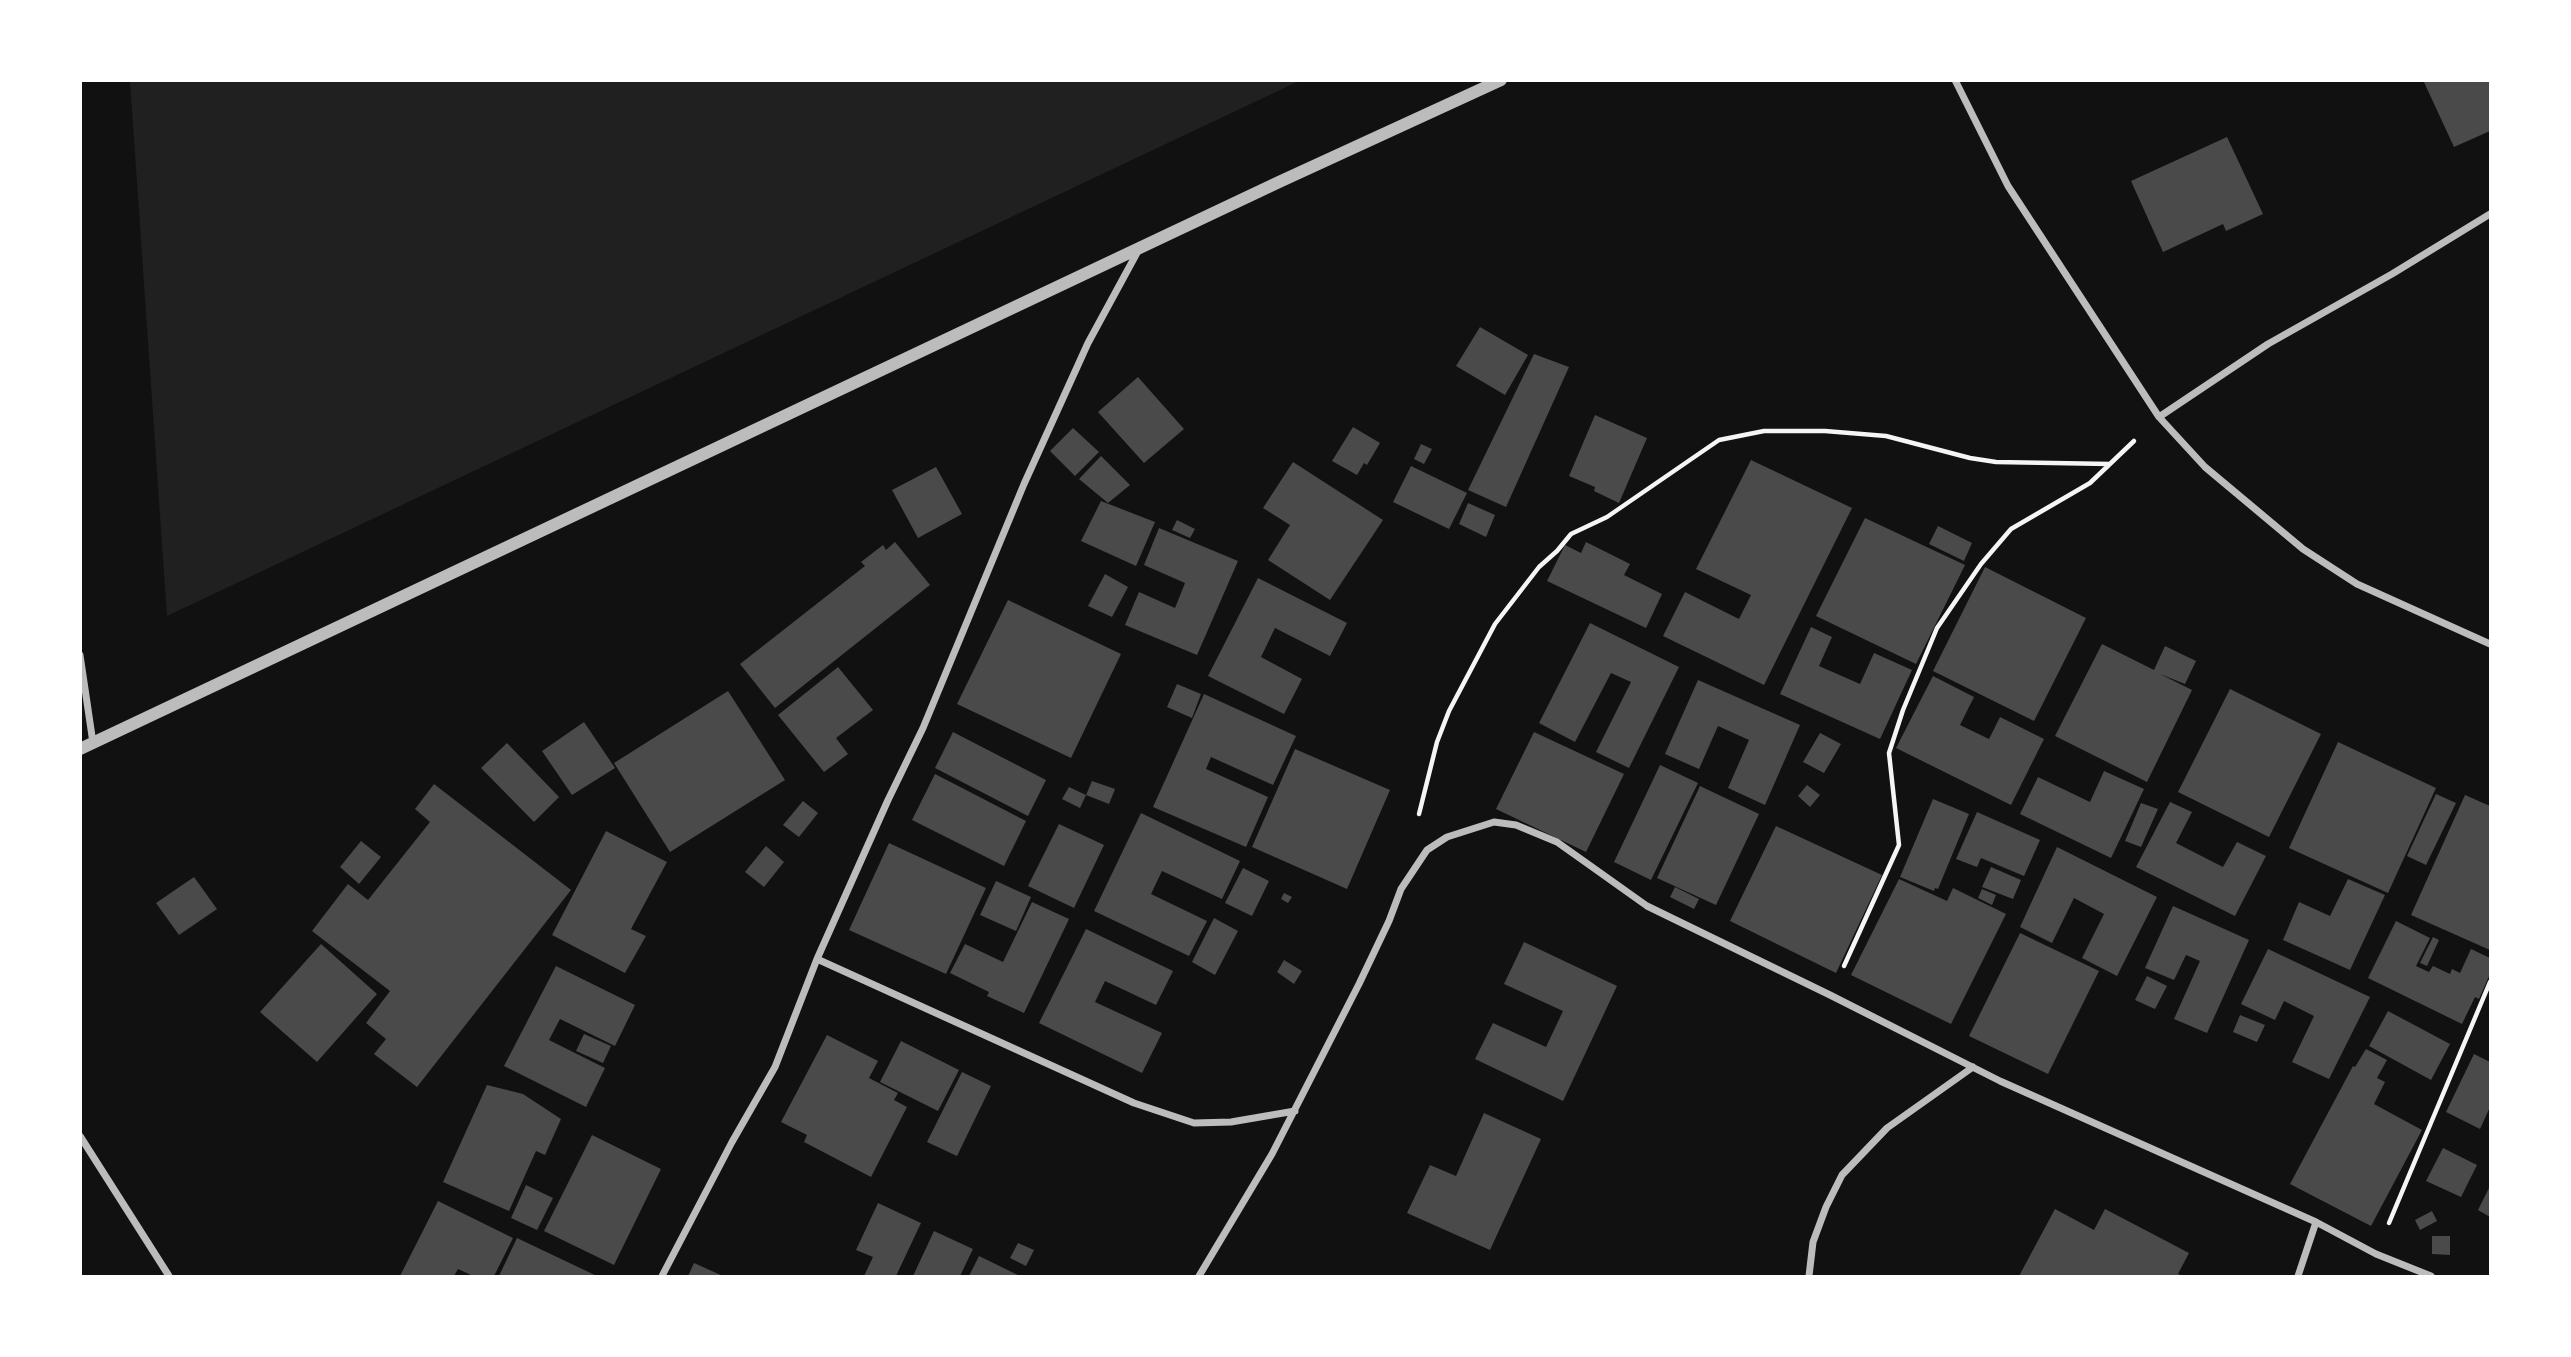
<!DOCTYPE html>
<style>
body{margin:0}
#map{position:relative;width:2571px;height:1357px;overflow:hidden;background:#111;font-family:"Space Grotesk",sans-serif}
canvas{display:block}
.frame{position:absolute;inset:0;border:82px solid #fff;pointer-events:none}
</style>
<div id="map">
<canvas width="2571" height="1357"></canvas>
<div class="frame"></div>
</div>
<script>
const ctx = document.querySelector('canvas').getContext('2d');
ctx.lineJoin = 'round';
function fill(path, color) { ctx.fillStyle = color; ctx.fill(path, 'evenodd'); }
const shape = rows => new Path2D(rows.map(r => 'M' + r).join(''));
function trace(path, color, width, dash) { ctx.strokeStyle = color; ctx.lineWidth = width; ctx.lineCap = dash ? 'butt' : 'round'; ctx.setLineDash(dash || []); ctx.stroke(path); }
fill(shape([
 [130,81,130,80,1299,81,167,616]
]), '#202020');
fill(shape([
 [2423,80,2490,80,2490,131,2454,147],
 [2227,137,2263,214,2226,231,2223,224,2163,252,2131,181],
 [1480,327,1528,355,1505,395,1456,366],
 [1534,354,1569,367,1506,507,1468,490],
 [1138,377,1184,429,1144,463,1098,412],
 [1595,415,1647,438,1619,503,1594,491,1595,487,1569,476],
 [1353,427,1380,443,1367,465,1364,463,1357,475,1332,461],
 [1073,428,1099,452,1075,476,1050,451],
 [1421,444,1432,449,1424,464,1414,459],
 [1101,456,1130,485,1108,503,1079,479],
 [1751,460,1852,508,1764,685,1663,636,1685,592,1739,619,1751,595,1696,569],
 [1293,462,1383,520,1330,600,1268,560,1290,525,1263,508],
 [1411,466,1467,493,1449,529,1393,502],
 [936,467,962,514,918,538,892,490],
 [1101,501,1155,522,1136,566,1081,541],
 [1468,503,1495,515,1486,537,1459,524],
 [1865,518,1965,565,1916,664,1816,616],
 [1177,520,1195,529,1190,538,1172,530],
 [1938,526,1972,543,1964,561,1929,544],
 [1159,528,1238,561,1197,655,1125,625,1139,592,1175,608,1185,583,1144,565],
 [895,542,930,585,775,708,740,664,865,566,861,562,883,545,886,550],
 [1586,542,1630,564,1624,575,1662,594,1646,628,1547,581,1565,545,1581,553],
 [1985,567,2086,618,2034,721,1933,671],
 [1105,574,1128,587,1112,617,1088,606],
 [1258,578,1347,623,1330,656,1275,628,1261,657,1302,679,1284,714,1208,676],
 [1008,600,1121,654,1071,758,957,704],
 [1590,623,1679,667,1629,768,1596,752,1631,682,1611,673,1575,742,1539,723],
 [1811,627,1832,637,1819,666,1860,684,1874,653,1912,670,1880,739,1780,694],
 [2102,644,2154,670,2165,646,2196,661,2185,684,2160,674,2192,690,2147,782,2055,736],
 [838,667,873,710,836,738,848,754,824,772,778,715],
 [1933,676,1974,697,1960,725,1989,739,2000,717,2044,739,2011,805,1896,748],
 [1698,680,1800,725,1765,805,1728,788,1749,740,1718,726,1699,769,1665,754],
 [1177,684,1201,694,1192,718,1167,707],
 [2230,689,2321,734,2269,837,2178,792],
 [728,691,785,780,670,852,614,763],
 [1204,694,1296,736,1273,785,1211,757,1206,769,1268,797,1246,847,1153,807],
 [584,722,615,768,572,795,542,751],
 [953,732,1046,780,1028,816,935,768],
 [1534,732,1624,774,1586,852,1496,809],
 [1820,733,1841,744,1824,773,1803,762],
 [2338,742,2436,788,2388,893,2289,848],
 [507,743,559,797,534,822,481,768],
 [1295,749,1390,790,1347,889,1252,847],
 [1660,765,1698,783,1651,880,1614,862],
 [2104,771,2144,789,2111,858,2020,814,2038,777,2090,802],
 [935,774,1026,821,1004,866,912,820],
 [1092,781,1115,789,1109,804,1086,795],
 [434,784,571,890,417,1087,374,1054,386,1039,366,1023,390,991,312,931,348,884,368,900,430,822,415,809],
 [1807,785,1820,795,1810,807,1798,796],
 [1700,786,1759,814,1716,905,1657,878],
 [1069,787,1086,795,1080,808,1062,799],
 [2436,794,2456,803,2426,865,2407,856],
 [2465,795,2490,806,2490,950,2411,915],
 [1933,799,1969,814,1938,889,1935,888,1934,891,1900,877],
 [803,801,818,813,799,837,783,825],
 [2170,802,2192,812,2176,843,2223,867,2237,842,2266,856,2235,916,2136,867],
 [2141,803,2158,809,2141,847,2125,841],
 [1977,812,2040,840,2024,876,1981,858,1977,867,1956,859],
 [1141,813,1240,861,1222,899,1162,871,1151,894,1207,921,1189,956,1094,911],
 [1059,824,1104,845,1074,908,1028,886],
 [1776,826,1882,875,1836,973,1730,921],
 [606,831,667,862,631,929,646,936,625,973,552,935],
 [361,841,381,857,359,884,340,867],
 [889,843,986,888,946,974,849,930],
 [766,846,784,862,764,887,745,872],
 [2057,847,2157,897,2117,976,2082,958,2104,914,2074,898,2052,943,2020,927],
 [1991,867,2021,880,2013,899,1982,887],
 [1243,868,1269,881,1252,916,1225,903],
 [194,877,217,909,179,935,156,903],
 [1899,879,1947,901,1953,888,2006,914,1951,1024,1851,975],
 [2348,879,2385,895,2350,970,2283,940,2299,902,2330,916],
 [996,881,1031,897,1016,931,980,915],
 [1675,887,1699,899,1694,909,1670,897],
 [1982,889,1996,895,1992,905,1978,898],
 [1284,893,1292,897,1288,903,1281,899],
 [1032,902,1069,919,1024,1013,987,996,989,992,950,973,965,944,1003,962],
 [2173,906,2249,940,2207,1033,2174,1019,2200,961,2186,955,2174,980,2145,968],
 [1214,918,1238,931,1215,975,1192,962],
 [2396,921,2430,938,2416,966,2429,972,2433,966,2450,974,2452,969,2460,973,2471,949,2490,958,2490,974,2479,999,2475,997,2462,1024,2368,978],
 [1086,929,1173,971,1156,1005,1105,981,1095,1002,1162,1033,1142,1073,1039,1023],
 [2020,933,2099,971,2048,1074,1969,1036],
 [2433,937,2439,940,2427,966,2420,963],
 [1524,942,1617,986,1563,1101,1475,1059,1493,1023,1546,1047,1563,1011,1504,984],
 [321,944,377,994,317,1062,260,1012],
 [2268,949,2370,997,2329,1079,2292,1062,2314,1016,2284,1001,2275,1020,2241,1004],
 [1284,960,1302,971,1294,984,1277,972],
 [556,966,635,1005,615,1046,560,1019,549,1040,605,1068,586,1107,504,1066],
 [2147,976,2167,986,2155,1009,2135,1000],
 [2388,1011,2450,1044,2431,1080,2369,1046],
 [2240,1015,2265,1025,2257,1042,2233,1032],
 [584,1034,611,1046,603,1063,576,1051],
 [827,1035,878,1061,869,1078,898,1093,894,1100,907,1107,871,1177,804,1142,807,1135,781,1122],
 [901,1041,959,1070,938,1111,880,1082],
 [2366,1049,2387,1060,2377,1078,2385,1082,2374,1104,2422,1130,2371,1226,2290,1184,2353,1066,2355,1067],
 [2474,1054,2490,1062,2490,1107,2480,1129,2446,1112],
 [962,1072,991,1086,957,1156,927,1142],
 [487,1085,523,1094,561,1119,545,1155,536,1151,509,1211,443,1182],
 [1484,1113,1541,1139,1490,1250,1407,1213,1430,1165,1456,1176],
 [592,1135,661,1169,614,1265,544,1231],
 [2443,1148,2477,1165,2461,1197,2426,1181],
 [526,1185,553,1198,537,1230,511,1218],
 [2490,1186,2490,1217,2478,1210],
 [438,1201,513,1238,494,1276,473,1276,458,1269,454,1276,400,1276],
 [878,1203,921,1223,896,1276,864,1276,873,1257,856,1250],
 [2055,1209,2094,1230,2105,1209,2189,1253,2178,1274,2184,1276,2019,1276],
 [2432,1211,2437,1221,2420,1230,2415,1220],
 [934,1231,973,1249,960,1276,913,1276],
 [2432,1236,2450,1236,2450,1255,2432,1254],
 [517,1238,597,1276,499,1276],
 [1018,1243,1034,1250,1026,1266,1010,1258],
 [979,1256,1020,1276,969,1276],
 [694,1263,723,1276,688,1276]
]), '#4a4a4a');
trace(shape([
 [1419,814,1437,742,1449,711,1495,624,1539,567,1557,551,1571,534,1607,517,1719,440,1764,431,1825,431,1886,436,1970,458,1996,462,2110,464],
 [1844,966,1899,845,1889,753,1903,710,1937,628,1981,564,2011,529,2090,483,2134,441],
 [2389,1223,2490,982]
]), '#f5f5f5', 4.5);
trace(shape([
 [1955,80,2008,186,2159,417,2205,467,2303,549,2357,584,2490,644],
 [2159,417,2268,344,2392,274,2490,214],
 [80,655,93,743],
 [817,959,1134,1103,1194,1123,1231,1122,1295,1111],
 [80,1136,169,1276],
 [662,1276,732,1142,775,1067,817,959,888,800,923,728,1024,484,1088,343,1138,251],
 [1199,1276,1272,1154,1359,984,1389,921,1401,889,1427,850,1447,837,1494,822,1516,825,1557,842,1647,906,1830,995,2000,1081,2316,1222,2376,1254,2431,1276],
 [1809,1276,1813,1242,1826,1207,1842,1175,1887,1128,1973,1067],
 [2298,1276,2316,1222]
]), '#bcbcbc', 7);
trace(shape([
 [80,749,1279,182,1501,80]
]), '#bcbcbc', 12);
</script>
